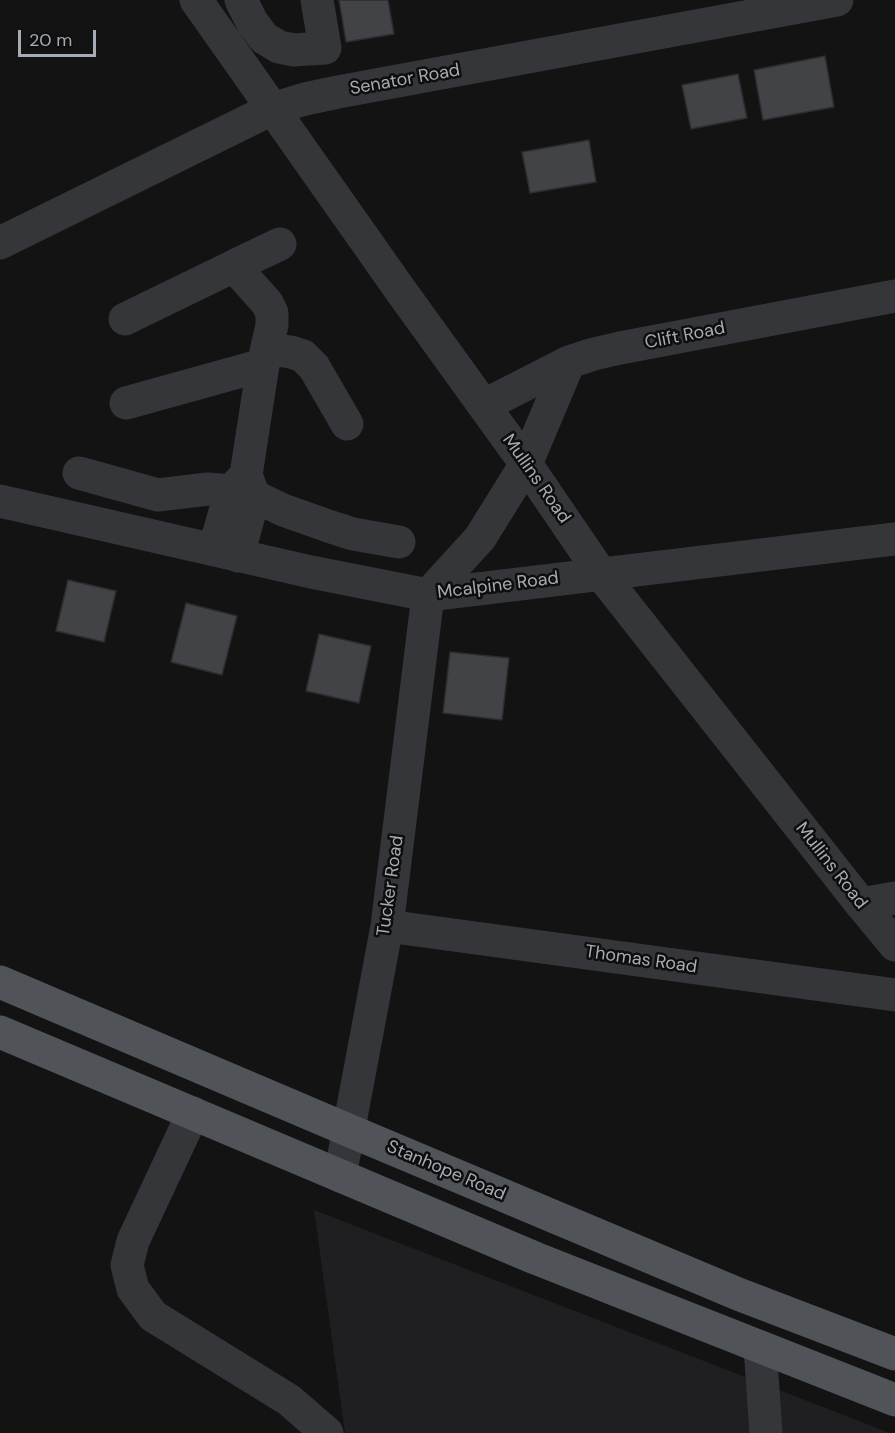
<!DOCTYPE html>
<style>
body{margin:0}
#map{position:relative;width:895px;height:1433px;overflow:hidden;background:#131314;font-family:"DM Sans",sans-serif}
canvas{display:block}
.scale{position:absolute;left:18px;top:30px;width:78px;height:27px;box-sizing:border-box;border:3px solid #a6acb3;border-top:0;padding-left:8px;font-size:18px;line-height:21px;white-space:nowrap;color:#a6acb3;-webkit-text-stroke:4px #0e0e0f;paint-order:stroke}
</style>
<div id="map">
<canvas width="895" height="1433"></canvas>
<div class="scale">20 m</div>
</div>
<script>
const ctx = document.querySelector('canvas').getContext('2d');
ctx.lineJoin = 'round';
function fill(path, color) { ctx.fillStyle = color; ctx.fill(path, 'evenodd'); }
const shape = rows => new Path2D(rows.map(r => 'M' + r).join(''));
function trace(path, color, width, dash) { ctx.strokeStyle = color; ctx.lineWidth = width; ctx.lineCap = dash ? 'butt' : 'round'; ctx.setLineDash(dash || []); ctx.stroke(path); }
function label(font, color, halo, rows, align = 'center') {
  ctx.font = font + ' "DM Sans",sans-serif'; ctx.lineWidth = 5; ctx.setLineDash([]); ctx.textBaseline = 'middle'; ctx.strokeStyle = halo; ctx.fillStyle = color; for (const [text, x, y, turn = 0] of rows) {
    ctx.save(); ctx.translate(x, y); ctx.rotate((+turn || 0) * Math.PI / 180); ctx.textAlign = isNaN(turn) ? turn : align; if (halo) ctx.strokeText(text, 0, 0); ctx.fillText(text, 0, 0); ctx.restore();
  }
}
fill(shape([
 [314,1210,890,1433,345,1433]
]), '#1f1f21');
const building = shape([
 [339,0,388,0,394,34,346,42,339,0],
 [825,56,834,107,763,120,754,70,825,56],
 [738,74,747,118,691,129,682,85,738,74],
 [589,140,596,182,530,193,522,152,589,140],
 [68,580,116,591,104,642,56,631,68,580],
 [186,603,237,616,222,675,171,662,186,603],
 [319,634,371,646,359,703,306,691,319,634],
 [450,652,509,658,502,720,443,713,450,652]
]);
fill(building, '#424347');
trace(building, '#2d2d30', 1.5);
trace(shape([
 [196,0,401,291,526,464,601,574,861,904,895,945],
 [241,0,252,22,264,38,279,47,294,50,325,48,317,0],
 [0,243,272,109,305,99,338,92,837,0],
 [234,266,280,244],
 [125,319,234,266,267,303,272,313,272,325,263,365,246,475],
 [267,349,291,352,303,356,314,367,347,424],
 [126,403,263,365],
 [485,405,569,362,594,354,620,348,895,296],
 [79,473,158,495,208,489,231,491],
 [254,496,283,510,331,527,353,534,399,542],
 [0,501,311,572,428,595,895,539],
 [214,550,231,491,246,475,254,496,238,556],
 [861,904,895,898],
 [387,926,895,995],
 [193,1113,133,1241,127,1265,133,1289,153,1316,289,1400,327,1433],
 [340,1176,387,926,428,595,480,538,526,464,569,362],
 [760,1347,766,1433]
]), '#343639', 33);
trace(shape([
 [0,982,348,1130,738,1294,895,1354],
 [0,1032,535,1258,895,1400]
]), '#505358', 33);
label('18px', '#a6acb3', '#0e0e0f', [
 ["Senator Road",405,80,-10],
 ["Clift Road",685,336,-11],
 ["Mullins Road",536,479,55],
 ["Mcalpine Road",498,586,-7],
 ["Mullins Road",831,866,52],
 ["Tucker Road",391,886,-82],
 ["Thomas Road",641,960,8],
 ["Stanhope Road",446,1171,23]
]);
</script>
